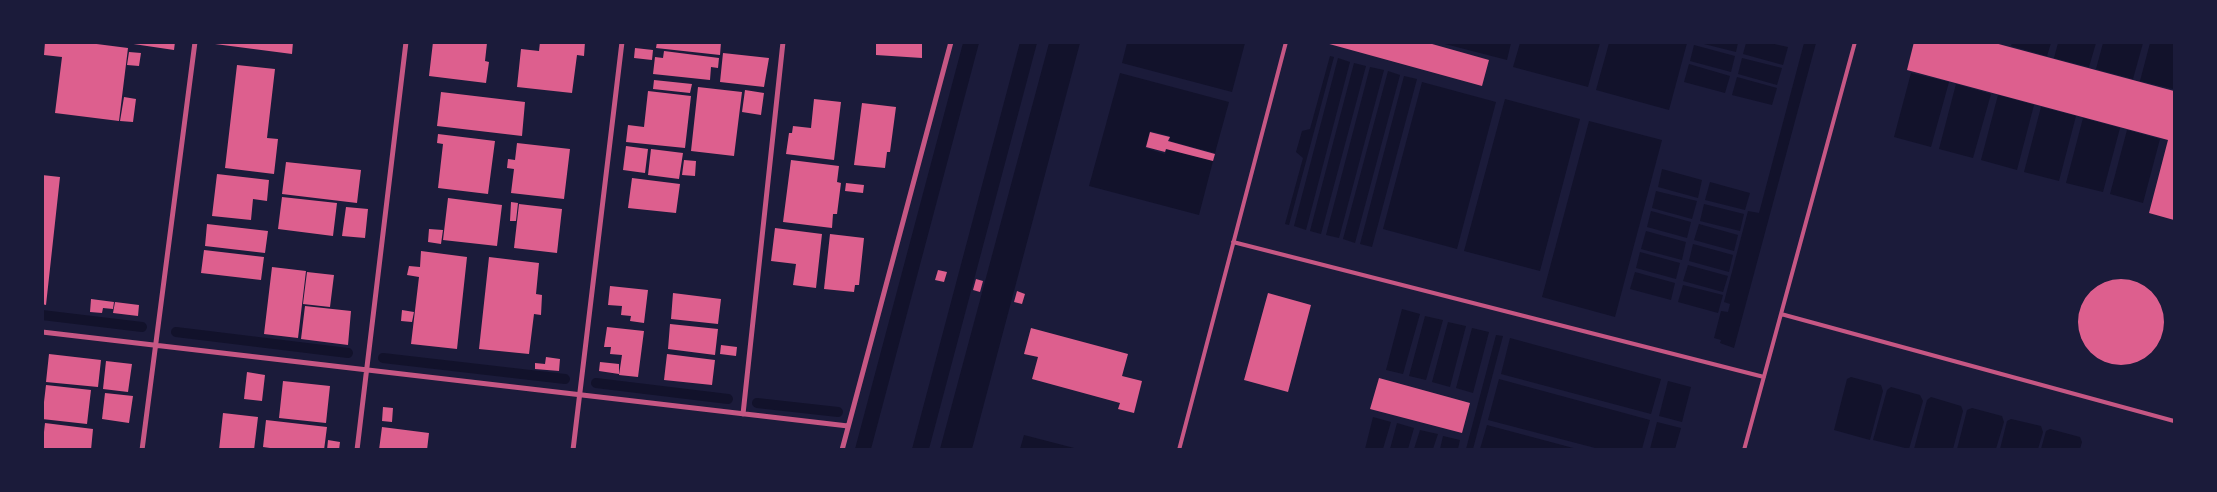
<!DOCTYPE html>
<style>
body{margin:0}
#map{position:relative;width:2217px;height:492px;overflow:hidden;background:#1b1b3a;font-family:"IBM Plex Sans",sans-serif}
canvas{display:block}
.frame{position:absolute;inset:0;border:44px solid #1b1b3a;pointer-events:none}
</style>
<div id="map">
<canvas width="2217" height="492"></canvas>
<div class="frame"></div>
</div>
<script>
const ctx = document.querySelector('canvas').getContext('2d');
ctx.lineJoin = 'round';
function fill(path, color) { ctx.fillStyle = color; ctx.fill(path, 'evenodd'); }
const shape = rows => new Path2D(rows.map(r => 'M' + r).join(''));
function trace(path, color, width, dash) { ctx.strokeStyle = color; ctx.lineWidth = width; ctx.lineCap = dash ? 'butt' : 'round'; ctx.setLineDash(dash || []); ctx.stroke(path); }
fill(shape([
 [1020,42,1037,43,929,449,912,449],
 [963,43,979,43,871,449,855,449],
 [1049,43,1080,43,972,449,940,449],
 [1127,43,1127,42,1245,43,1232,92,1122,63],
 [1441,43,1511,42,1511,43,1507,60],
 [1520,43,1600,43,1588,87,1513,67],
 [1609,43,1687,43,1669,110,1596,90],
 [1700,43,1738,42,1738,43,1736,52],
 [1746,43,1770,43,1788,47,1783,65,1743,54],
 [1804,43,1816,43,1734,348,1720,343,1721,340,1714,338,1721,311,1728,312,1730,304,1724,302,1748,211,1759,213],
 [2012,43,2012,42,2051,43,2047,56,2011,46],
 [2058,43,2096,43,2089,67,2054,58],
 [2103,43,2143,43,2133,79,2096,69],
 [2150,43,2174,43,2173,89,2140,81],
 [1694,45,1735,56,1731,72,1690,61],
 [1330,56,1334,57,1289,225,1285,224,1303,158,1296,152,1302,131,1310,129],
 [1338,58,1350,62,1306,230,1294,226],
 [1742,58,1782,68,1777,85,1738,74],
 [1354,63,1366,66,1321,234,1310,231],
 [1689,64,1730,76,1725,93,1684,82],
 [1370,67,1384,70,1339,238,1326,235],
 [1388,71,1400,75,1355,243,1343,239],
 [1120,73,1229,102,1215,153,1170,141,1170,136,1150,131,1145,148,1165,154,1167,149,1213,161,1199,215,1089,186],
 [1911,73,1949,82,1931,147,1894,137],
 [1404,76,1417,79,1372,247,1360,244],
 [1737,77,1777,88,1772,105,1732,95],
 [1422,82,1496,102,1457,249,1383,229],
 [1956,84,1991,94,1973,158,1939,149],
 [1998,95,2034,105,2017,170,1981,160],
 [1505,99,1580,119,1540,271,1464,251],
 [2041,107,2076,116,2059,181,2024,172],
 [2083,118,2120,128,2103,192,2066,183],
 [1589,121,1662,140,1615,317,1542,297],
 [2127,130,2160,139,2143,203,2110,194],
 [1662,169,1702,180,1698,198,1658,187],
 [1710,182,1750,193,1745,210,1705,200],
 [1656,191,1697,201,1692,219,1652,208],
 [1704,204,1744,214,1740,231,1700,221],
 [1651,211,1691,222,1687,238,1647,227],
 [1699,224,1738,235,1734,251,1694,240],
 [1646,231,1686,242,1682,260,1641,249],
 [1693,244,1733,255,1729,272,1689,261],
 [1640,252,1680,263,1676,279,1636,268],
 [1688,265,1728,276,1723,292,1683,281],
 [1635,272,1675,283,1671,300,1630,289],
 [1683,285,1723,295,1718,313,1678,302],
 [1402,309,1420,314,1403,374,1386,370],
 [1425,316,1443,320,1426,380,1409,376],
 [1448,322,1466,326,1450,387,1432,382],
 [1472,328,1489,332,1473,393,1456,388],
 [1496,335,1503,336,1473,449,1466,449],
 [1510,338,1661,379,1651,414,1501,374],
 [1851,377,1881,385,1883,391,1870,440,1834,430,1847,379],
 [1499,379,1650,420,1642,449,1599,449,1488,420],
 [1668,381,1691,387,1682,422,1659,416],
 [1891,387,1920,395,1923,401,1909,449,1873,440,1887,390],
 [1931,397,1961,406,1963,411,1953,449,1914,449,1927,400],
 [1972,408,2002,416,2004,422,1996,449,1957,449,1967,410],
 [1373,417,1391,422,1383,449,1365,449],
 [2011,419,2041,426,2043,432,2038,449,2000,449,2007,421],
 [1657,422,1681,428,1675,449,1650,449],
 [1397,423,1414,428,1408,449,1390,449],
 [1487,425,1577,449,1480,449],
 [2050,429,2080,437,2082,442,2080,449,2041,449,2046,431],
 [1420,430,1438,434,1433,449,1414,449],
 [1024,435,1078,449,1020,449],
 [1443,436,1460,440,1458,449,1440,449]
]), '#12122b');
trace(shape([
 [42,315,142,327],
 [176,332,348,353],
 [383,358,565,379],
 [596,383,728,399],
 [757,403,838,412]
]), '#12122b', 10);
fill(shape([
 [45,42,81,42,128,48,119,121,55,113,62,57,44,55],
 [120,42,175,42,174,50],
 [215,42,293,42,292,54,215,44],
 [433,42,487,43,485,61,489,62,486,83,429,76],
 [540,42,585,42,584,56,577,55,572,93,517,87,521,49,539,51],
 [657,42,721,42,720,55,656,48],
 [876,42,922,42,922,58,876,55],
 [1322,42,1425,42,1489,60,1482,86],
 [1914,42,1991,42,2174,91,2174,220,2149,213,2168,140,1907,70],
 [635,48,653,50,652,60,634,58],
 [664,51,719,58,718,68,711,67,710,80,653,74,655,57,663,58],
 [129,52,141,53,139,66,127,65],
 [723,53,769,58,764,87,720,82],
 [237,65,275,69,267,138,278,139,274,174,225,168],
 [654,80,692,84,690,93,653,89],
 [698,87,742,92,734,156,691,151],
 [745,90,764,93,761,115,742,112],
 [648,91,691,96,685,148,626,142,628,125,644,127],
 [441,92,525,102,522,136,437,126],
 [124,97,136,99,133,122,120,121],
 [814,99,841,102,834,160,786,154,789,133,792,133,793,126,811,128],
 [862,103,896,107,890,152,887,152,885,168,854,165],
 [1150,132,1170,137,1168,141,1215,154,1213,161,1166,149,1165,152,1146,147],
 [438,134,495,141,488,194,438,188,443,144,437,143],
 [517,143,570,149,564,199,511,193,514,169,507,168,508,159,515,160],
 [626,146,648,149,645,173,623,170],
 [651,149,683,153,679,179,648,175],
 [684,160,696,161,695,176,682,175],
 [791,160,839,166,837,182,841,183,837,214,833,214,832,228,783,222],
 [286,162,361,170,357,203,282,194],
 [217,174,269,180,267,201,253,199,251,220,212,216],
 [42,175,60,177,46,305,42,304],
 [632,178,680,184,676,213,628,208],
 [846,183,864,185,863,193,845,191],
 [282,197,337,203,333,236,278,229],
 [448,198,502,205,497,246,443,240],
 [511,202,518,203,516,221,510,221],
 [519,204,562,209,557,253,514,248],
 [346,207,368,209,365,238,342,236],
 [207,224,268,231,265,253,205,246],
 [775,228,822,234,816,288,793,285,796,264,771,261],
 [429,229,443,230,441,244,428,242],
 [830,234,864,238,859,285,855,285,854,292,824,289],
 [204,250,264,257,261,280,201,273],
 [421,251,467,257,457,349,411,344,419,277,407,275,409,266,420,267],
 [489,257,539,263,536,294,542,295,541,315,534,314,529,354,479,349],
 [272,267,306,271,298,338,264,334],
 [938,270,947,272,944,282,935,280],
 [307,272,334,275,330,307,303,304],
 '2078 322a43 43 0 1 1 86 0a43 43 0 1 1-86 0Z',
 [976,279,983,281,980,292,973,290],
 [610,286,648,290,644,323,630,321,631,316,621,315,622,306,608,305],
 [1017,291,1025,294,1022,304,1014,302],
 [673,293,721,299,718,324,671,319],
 [1268,293,1311,305,1288,392,1244,380],
 [91,299,114,302,113,309,103,308,102,313,90,312],
 [115,302,139,305,138,316,113,313],
 [305,306,351,311,348,345,301,339],
 [402,310,414,312,412,322,401,321],
 [670,324,718,329,715,355,668,349],
 [607,327,644,331,638,377,619,375,622,355,610,354,611,347,604,347],
 [1031,328,1128,354,1122,376,1142,381,1134,413,1118,409,1120,403,1032,379,1038,357,1024,354],
 [721,345,737,347,736,356,720,354],
 [49,354,101,360,98,387,46,382],
 [667,354,715,360,712,385,664,380],
 [546,357,560,359,559,371,535,369,535,363,545,364],
 [106,361,132,364,128,392,103,389],
 [600,362,619,364,619,374,599,371],
 [247,372,265,375,262,401,244,399],
 [1379,378,1470,403,1462,433,1370,409],
 [283,381,330,386,326,423,279,418],
 [46,385,91,390,87,424,42,419],
 [105,393,133,396,129,423,102,419],
 [383,407,393,408,392,422,382,421],
 [223,413,258,417,254,450,219,450],
 [266,420,327,427,324,450,284,450,263,447],
 [45,423,93,429,91,450,42,450],
 [382,427,429,433,427,450,379,450],
 [328,440,340,442,339,450,327,450]
]), '#dd5f8e');
trace(shape([
 [1233,242,1764,377],
 [1781,314,2174,421],
 [1179,450,1286,42],
 [1744,450,1855,42]
]), '#c65784', 4);
trace(shape([
 [42,332,848,426],
 [743,414,783,42],
 [142,450,195,42],
 [357,450,406,42],
 [573,450,622,42],
 [842,450,951,42]
]), '#c65784', 5);
</script>
